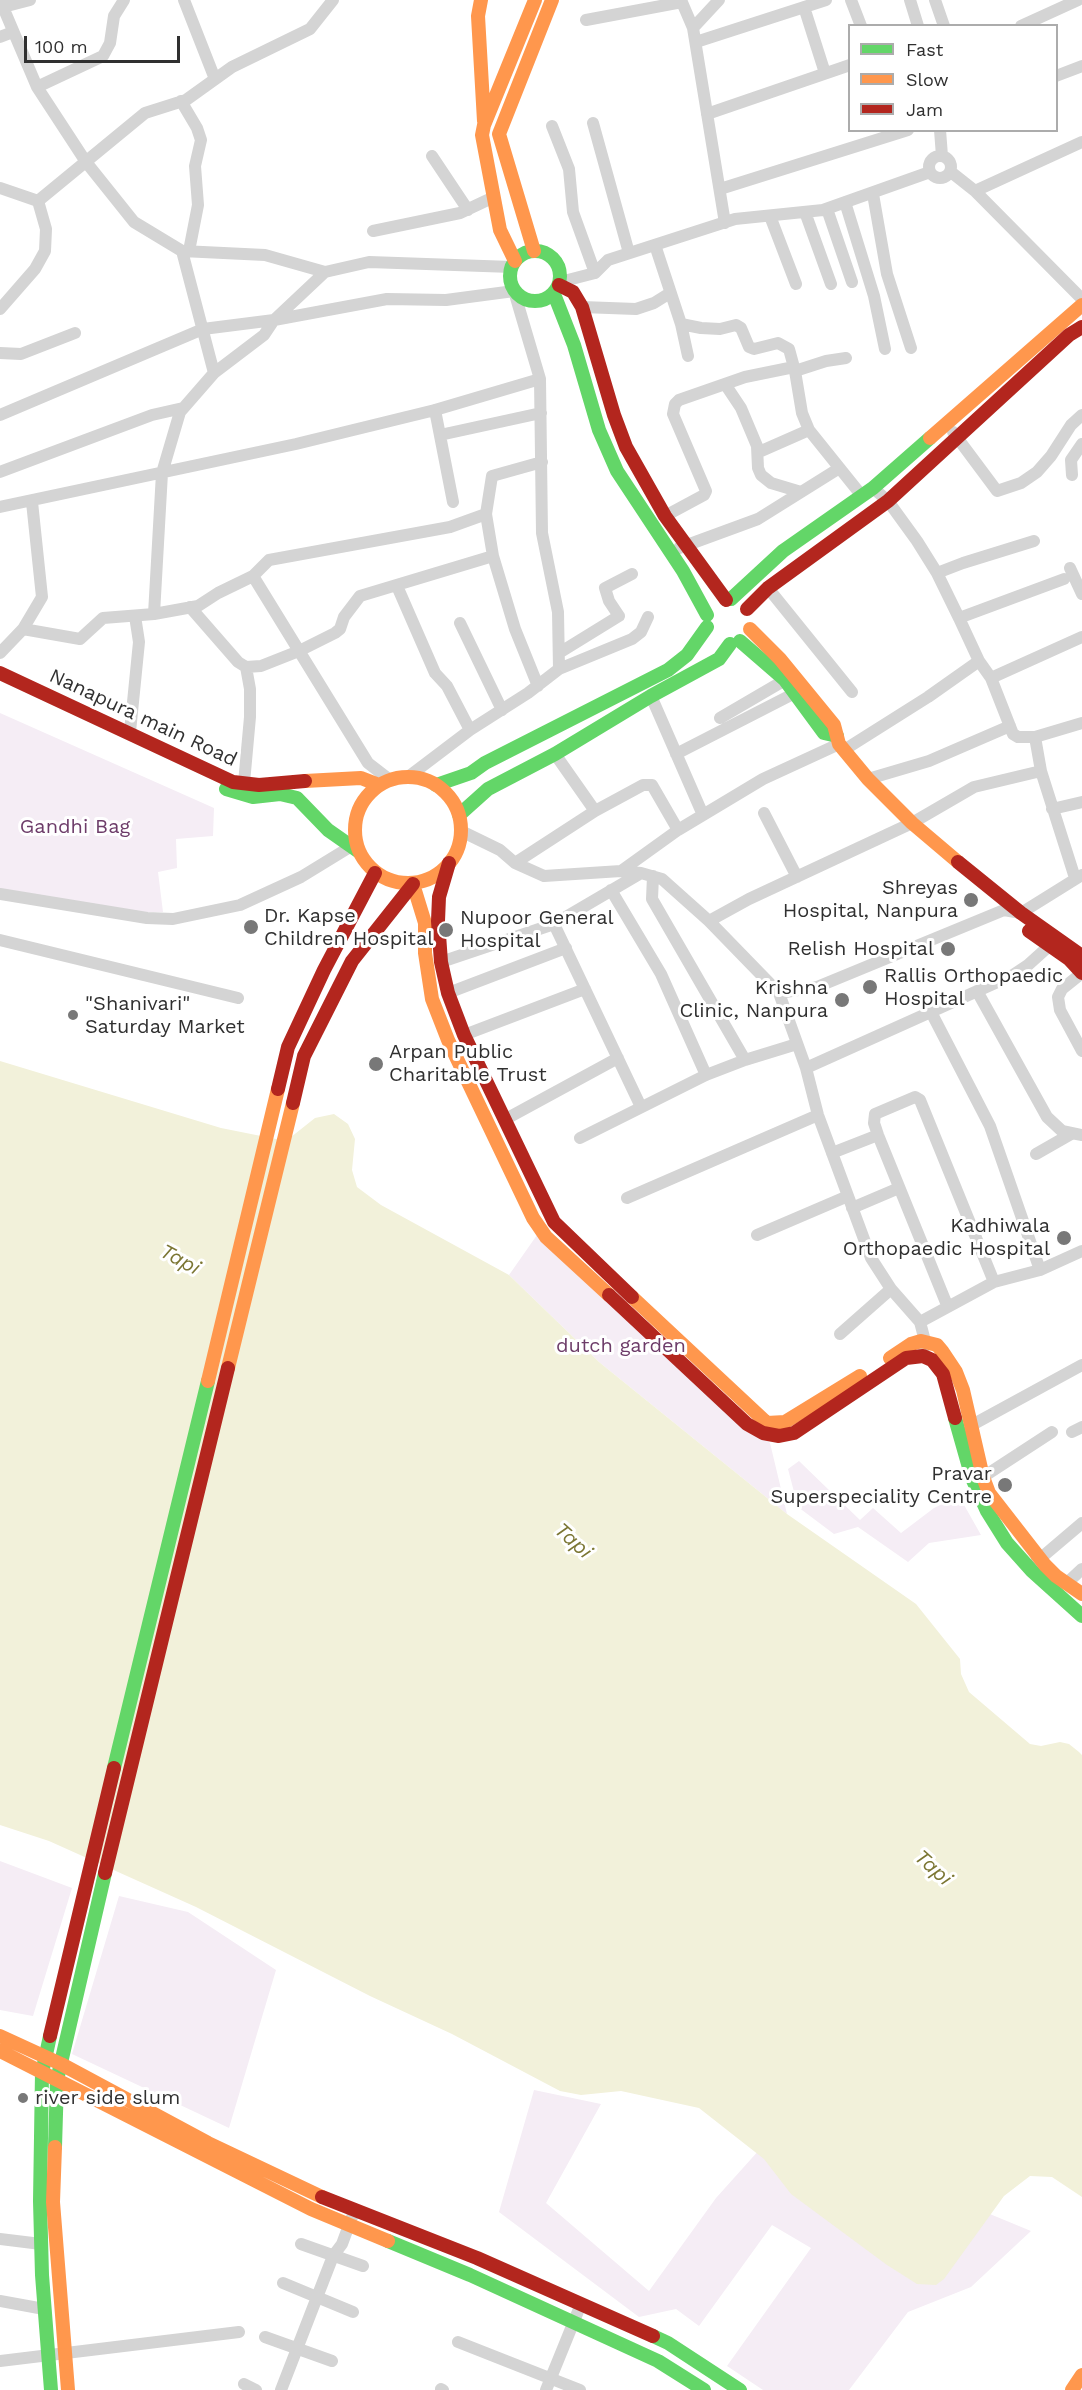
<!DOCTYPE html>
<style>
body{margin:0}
#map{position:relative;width:1082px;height:2390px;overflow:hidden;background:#fff;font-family:"Work Sans",sans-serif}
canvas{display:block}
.legend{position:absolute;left:848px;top:24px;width:210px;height:108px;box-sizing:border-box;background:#fff;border:2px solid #acacac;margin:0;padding:8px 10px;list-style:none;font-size:18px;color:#303030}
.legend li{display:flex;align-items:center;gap:12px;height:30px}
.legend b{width:30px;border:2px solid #acacac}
.scale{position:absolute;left:24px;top:36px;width:156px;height:27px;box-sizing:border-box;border:3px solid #303030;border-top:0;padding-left:8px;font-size:18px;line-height:21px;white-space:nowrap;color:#303030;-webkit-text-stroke:4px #fff;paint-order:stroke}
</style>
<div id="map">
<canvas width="1082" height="2390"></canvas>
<ul class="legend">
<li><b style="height:8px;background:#63d668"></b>Fast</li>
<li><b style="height:8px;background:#ff974d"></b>Slow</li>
<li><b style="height:8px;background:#b3261e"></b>Jam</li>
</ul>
<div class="scale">100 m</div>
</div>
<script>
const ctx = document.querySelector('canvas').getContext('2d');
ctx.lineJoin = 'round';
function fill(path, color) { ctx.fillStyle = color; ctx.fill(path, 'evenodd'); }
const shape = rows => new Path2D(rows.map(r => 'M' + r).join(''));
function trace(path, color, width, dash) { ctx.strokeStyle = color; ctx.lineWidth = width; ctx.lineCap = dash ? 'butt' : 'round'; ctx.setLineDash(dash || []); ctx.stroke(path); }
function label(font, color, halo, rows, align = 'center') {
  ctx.font = font + ' "Work Sans",sans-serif'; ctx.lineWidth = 6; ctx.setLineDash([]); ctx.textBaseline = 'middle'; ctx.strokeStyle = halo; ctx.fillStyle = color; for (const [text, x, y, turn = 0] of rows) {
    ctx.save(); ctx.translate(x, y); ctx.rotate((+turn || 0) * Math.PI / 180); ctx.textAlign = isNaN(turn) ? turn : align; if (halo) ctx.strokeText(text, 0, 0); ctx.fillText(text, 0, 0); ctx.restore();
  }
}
fill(shape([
 [0,713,214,808,213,836,176,839,177,868,158,872,163,912,144,912,0,891],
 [537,1235,770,1443,787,1514,599,1362,509,1275],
 [799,1461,860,1520,873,1508,901,1533,934,1508,959,1496,981,1535,929,1543,908,1562,858,1527,834,1534,798,1507,788,1469],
 [0,1861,72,1888,33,2016,0,2010],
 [119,1896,188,1912,276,1970,229,2128,72,2054],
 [534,2090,601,2104,546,2203,649,2291,716,2198,778,2129,939,2193,1031,2231,971,2287,908,2312,849,2390,763,2390,727,2366,811,2248,772,2225,699,2326,676,2309,639,2317,499,2212]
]), '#f5edf5');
fill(shape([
 [0,1061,221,1128,286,1141,315,1118,334,1114,348,1124,355,1139,352,1170,357,1187,381,1205,509,1275,599,1362,787,1514,916,1604,960,1659,961,1674,969,1692,1030,1744,1041,1746,1060,1742,1069,1744,1079,1752,1082,1755,1082,2197,1052,2177,1030,2176,1004,2196,944,2279,936,2285,917,2284,887,2265,791,2194,764,2159,699,2108,621,2091,581,2095,560,2091,452,2034,370,1996,196,1907,49,1841,0,1825]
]), '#f2f1da');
trace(shape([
 [0,0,37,87,86,162,134,222,182,251,214,373],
 [184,0,215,79],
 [681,0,693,28,725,223],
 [851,0,861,26],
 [910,0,918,26],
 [935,0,944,26],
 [3,7,30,0],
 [804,7,825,73],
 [586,20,682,2],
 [1021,26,1078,0],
 [693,28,719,0],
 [0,37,13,32],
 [696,42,826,0],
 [1056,76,1082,66],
 [37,87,103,56,110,43,114,16,124,0],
 [181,101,197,128,201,140,195,166,198,205,189,251],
 [707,114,850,65],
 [593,123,629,253],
 [552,126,569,169,573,212,595,273],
 [940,130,942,156],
 '929 167a11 11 0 1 1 22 0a11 11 0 1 1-22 0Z',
 [432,156,468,210],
 [951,172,975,191,1082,299],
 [0,188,38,201,145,113,186,100,232,67,310,29,333,0],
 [720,189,908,130],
 [975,191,1082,142],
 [873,194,887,274,911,348],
 [845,202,874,296,885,349],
 [827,209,852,282],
 [805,212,831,284],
 [770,216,796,284],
 [373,231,460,213,494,197],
 [655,245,681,324,701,328,720,329,736,325,741,328,749,347,754,349,778,343,789,349,795,371,802,413,809,430,862,496],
 [182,251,265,255,325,272],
 [560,282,595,273,608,260,735,219,823,210,930,172],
 [582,307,636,309,654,303,670,293],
 [0,309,35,269,45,251,46,229,38,201],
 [681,324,688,356],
 [0,353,21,354,75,333],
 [795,371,826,361,846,358],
 [725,384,741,408,757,446,758,468,761,475,771,483,801,492],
 [435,410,453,502],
 [0,415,203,329,274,320,387,299,446,300,514,291,540,379,542,533,558,612,559,669,528,693,470,730,408,777],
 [953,432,997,491,1021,483,1037,472,1051,456,1071,425,1082,415],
 [440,435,541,413],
 [759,452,809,430],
 [0,472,152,415,183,408],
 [1072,475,1071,460,1082,444],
 [873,488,888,501,917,541,937,573,959,618,1064,579],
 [0,507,296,444,435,410,540,379],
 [486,514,493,556,515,629,538,686],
 [665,516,704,495,706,491,673,414,675,404,679,400,745,377,794,367],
 [679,548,758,519,838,469],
 [1070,568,1082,594],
 [937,573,963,563,1034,541],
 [253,576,368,763,390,780],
 [397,586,435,673,447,686,470,730],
 [768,588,852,692],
 [190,607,238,662,246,667,261,666,299,651,335,633,340,629,344,617,360,596,493,556],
 [154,614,162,473,180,412,214,373,264,335,274,320,325,272,369,262,512,267],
 [959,618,979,661,991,678,1013,734,1018,737,1035,737,1082,723],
 [460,623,502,710],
 [23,629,80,639,103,618,154,614,198,606,218,593,253,576,269,560,450,527,486,514,492,476,542,462],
 [0,653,23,629,42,597,32,502],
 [559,653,619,616,609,601,605,588,632,574],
 [559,669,632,639,641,632,648,617],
 [991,678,1082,637],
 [651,696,703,815],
 [720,718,785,680],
 [130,732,139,642,135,616],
 [1035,737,1041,771,1075,878],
 [844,750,928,697,979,661],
 [555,754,595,811],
 [676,754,795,693],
 [868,779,929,761,1010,726],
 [244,783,250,717,250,689,246,667],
 [1052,809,1082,802],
 [764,813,797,877],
 [461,831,500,850,515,863,544,876,621,871,641,873,662,879,709,921,779,993,806,1068,818,1115,871,1258,891,1289,920,1322,925,1341,924,1348],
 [515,863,595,811,643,785,652,785,678,830],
 [621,871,678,830,763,779,839,744],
 [653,876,652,899,745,1060],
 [611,890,661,974,706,1075],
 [0,894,147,918,173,919,240,905,301,877,350,847],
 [709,921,749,899,912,823,974,787,1041,771],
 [554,924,641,1107],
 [0,940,238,998],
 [441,962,554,924,641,873],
 [1082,973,1062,989,1058,997,1060,1010,1082,1051],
 [977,991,1047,1117,1062,1131,1082,1135],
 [448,993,566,948],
 [779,993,817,987,1004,910,1021,913,1082,875],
 [931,1012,990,1126,1040,1270],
 [464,1035,585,989],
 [806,1068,1013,975,1028,965,1048,947],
 [504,1120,618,1058],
 [580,1138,706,1075,745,1060,797,1044],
 [832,1153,878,1135],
 [1036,1154,1071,1134],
 [627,1198,818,1115],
 [852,1208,899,1188],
 [757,1235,848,1196],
 [947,1305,878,1135,874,1123,875,1114,915,1097,920,1100,994,1282],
 [920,1322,994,1282,1040,1270,1082,1251],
 [840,1334,891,1289],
 [972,1425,1082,1365],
 [1072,1432,1082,1427],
 [983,1477,1052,1432],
 [1035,1563,1082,1523],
 [1067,1583,1082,1569],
 [0,2239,41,2244],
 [301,2244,363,2266],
 [283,2283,353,2312],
 [0,2301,44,2309],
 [265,2337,332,2361],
 [458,2342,580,2390],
 [0,2361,239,2332],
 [244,2384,256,2390],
 [441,2389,443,2390],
 [281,2390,333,2256,342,2244,352,2217],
 [546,2390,581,2304]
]), '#d4d4d4', 12);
trace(shape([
 '510 276a25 25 0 1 1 50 0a25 25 0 1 1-50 0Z',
 [554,294,574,345,599,430,617,471,683,571,707,615],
 [731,599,783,551,873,488,930,438],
 [740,641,785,680,824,733,837,736],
 [436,785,471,773,485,763,668,670,687,655,707,627],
 [226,789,253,797,280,794,297,798,328,830,358,851],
 [459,815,488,789,555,754,651,696,719,659,730,644],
 [955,1418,972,1478,987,1511,1007,1543,1032,1571,1082,1616],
 [114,1768,208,1381],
 [50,2036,42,2073,40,2201,42,2275,51,2390],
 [55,2147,57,2080,105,1873],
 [388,2241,470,2275,658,2361,704,2390],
 [653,2336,668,2343,740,2390]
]), '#63d668', 14);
trace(shape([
 [481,0,478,16,484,121],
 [534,251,499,134,552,0],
 [515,261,500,230,482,135,484,125,535,0],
 [930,438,1082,305],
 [750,629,780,659,834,725,839,744,868,779,912,823,958,862],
 '355 830a53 53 0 1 1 106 0a53 53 0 1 1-106 0Z',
 [305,781,361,778,379,785],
 [413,884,425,923,425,953,432,999,448,1040,533,1218,546,1237,609,1295],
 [632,1297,767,1423,785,1422,860,1376],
 [890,1358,911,1344,921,1341,937,1345,942,1351,956,1372,963,1390,983,1477,989,1493,1045,1565,1056,1576,1082,1594],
 [228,1368,293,1103],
 [208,1381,278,1089],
 [0,2036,61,2064,208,2143,322,2197],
 [0,2051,311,2209,388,2241],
 [55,2147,53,2202,68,2390],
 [1072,2390,1082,2375]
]), '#ff974d', 14);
trace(shape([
 [559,285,573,292,582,307,614,415,626,447,665,516,726,600],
 [747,609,768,588,888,501,1069,335,1082,327],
 [0,673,233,782,259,785,305,781],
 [958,862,1021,913,1082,956],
 [449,863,439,897,438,921,441,962,448,993,464,1035,554,1222,632,1297],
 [1029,931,1069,959,1082,973],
 [278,1089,288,1047,324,970,375,873],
 [293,1103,304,1056,352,961,413,884],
 [609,1295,747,1424,763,1433,779,1436,794,1433,906,1358,923,1356,932,1360,943,1374,955,1418],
 [105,1873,228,1368],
 [50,2036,114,1768],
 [322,2197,477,2258,653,2336]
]), '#b3261e', 14);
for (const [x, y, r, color] of [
 [971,900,8,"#787878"],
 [251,927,8,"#787878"],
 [446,930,8,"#787878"],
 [948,949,8,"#787878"],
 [870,987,8,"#787878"],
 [842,1000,8,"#787878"],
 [73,1015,6,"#787878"],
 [376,1064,8,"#787878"],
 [1064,1238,8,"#787878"],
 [1005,1485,8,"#787878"],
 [23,2098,6,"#787878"]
]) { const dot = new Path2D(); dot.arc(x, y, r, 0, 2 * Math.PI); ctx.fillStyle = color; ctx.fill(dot); trace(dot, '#fff', 2); }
label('20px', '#303030', '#fff', [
 ["Nanapura main Road",143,718,25]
]);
label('20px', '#6d3c69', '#fff', [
 ["Gandhi Bag",75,827],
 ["dutch garden",621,1346]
]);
label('20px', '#303030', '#fff', [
 ["Shreyas",958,888,"right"],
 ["Hospital, Nanpura",958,911,"right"],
 ["Dr. Kapse",264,916],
 ["Children Hospital",264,939],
 ["Nupoor General",460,918],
 ["Hospital",460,941],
 ["Relish Hospital",934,949,"right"],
 ["Rallis Orthopaedic",884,976],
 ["Hospital",884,999],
 ["Krishna",828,988,"right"],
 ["Clinic, Nanpura",828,1011,"right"],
 ["\"Shanivari\"",85,1004],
 ["Saturday Market",85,1027],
 ["Arpan Public",389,1052],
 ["Charitable Trust",389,1075],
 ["Kadhiwala",1050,1226,"right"],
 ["Orthopaedic Hospital",1050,1249,"right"],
 ["Pravar",992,1474,"right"],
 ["Superspeciality Centre",992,1497,"right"],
 ["river side slum",35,2098]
], 'left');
label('italic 21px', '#7b7633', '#fff', [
 ["Tapi",180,1260,28],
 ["Tapi",573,1541,42],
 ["Tapi",933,1868,42]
]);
</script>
